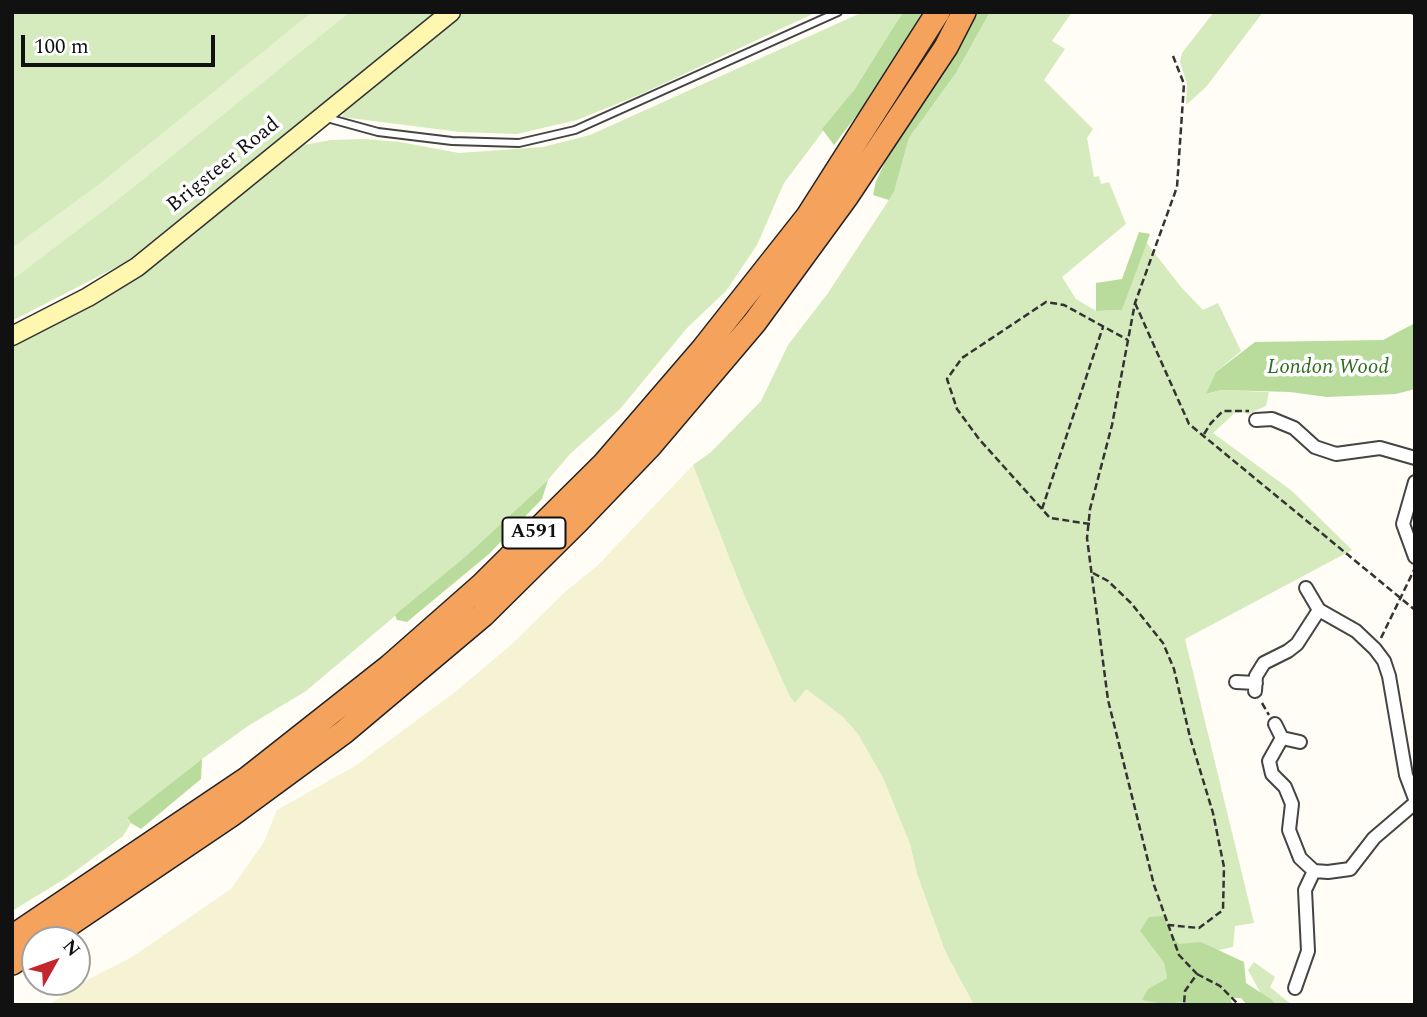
<!DOCTYPE html>
<style>
body{margin:0}
#map{position:relative;width:1427px;height:1017px;overflow:hidden;background:#fffdf5;font-family:Spectral,serif}
canvas{display:block}
.frame{position:absolute;inset:0;border:14px solid #111;pointer-events:none}
.north{position:absolute;left:21px;top:926px;width:70px;height:70px;box-sizing:border-box;background:#fff;border:2px solid #a0a0a0;border-radius:50%;rotate:50deg;font-size:19px;font-weight:700;line-height:28px;text-align:center;color:#111}
.north::after{content:'';display:block;margin:auto;width:24px;height:32px;background:#c4262e;clip-path:polygon(50% 0,100% 100%,50% 72%,0 100%)}
.scale{position:absolute;left:21px;top:35px;width:194px;height:32px;box-sizing:border-box;border:4px solid #111;border-top:0;padding-left:9px;font-size:21px;line-height:24px;white-space:nowrap;color:#111;-webkit-text-stroke:5px #fff;paint-order:stroke}
</style>
<div id="map">
<canvas width="1427" height="1017"></canvas>
<div class="frame"></div>
<div class="north">N</div>
<div class="scale">100 m</div>
</div>
<script>
const ctx = document.querySelector('canvas').getContext('2d');
ctx.lineJoin = 'round';
function fill(path, color) { ctx.fillStyle = color; ctx.fill(path, 'evenodd'); }
const shape = rows => new Path2D(rows.map(r => 'M' + r).join(''));
function trace(path, color, width, dash) { ctx.strokeStyle = color; ctx.lineWidth = width; ctx.lineCap = dash ? 'butt' : 'round'; ctx.setLineDash(dash || []); ctx.stroke(path); }
function label(font, color, halo, rows, align = 'center') {
  ctx.font = font + ' Spectral,serif'; ctx.lineWidth = 7; ctx.setLineDash([]); ctx.textBaseline = 'middle'; ctx.strokeStyle = halo; ctx.fillStyle = color; for (const [text, x, y, turn = 0] of rows) {
    ctx.save(); ctx.translate(x, y); ctx.rotate((+turn || 0) * Math.PI / 180); ctx.textAlign = isNaN(turn) ? turn : align; if (halo) ctx.strokeText(text, 0, 0); ctx.fillText(text, 0, 0); ctx.restore();
  }
}
fill(shape([
 [693,465,742,590,789,695,806,689,843,717,858,734,883,778,910,844,917,874,945,951,974,1005,49,1005,83,982,132,957,231,889,264,842,277,810,355,766,455,692,512,644,566,591,598,565]
]), '#f6f3d4');
fill(shape([
 [12,12,444,12,286,133,126,262,12,321],
 [462,12,817,12,639,95,577,120,517,134,460,132,342,117,348,105],
 [863,12,903,12,854,90,784,183,757,245,726,291,687,328,620,409,570,454,548,480,466,556,306,691,248,726,202,759,127,819,131,823,123,836,66,878,12,911,12,343,136,278,304,145,331,140,365,139,400,142,459,153,543,147,590,135],
 [990,12,1072,12,1052,41,1065,49,1044,80,1093,129,1087,138,1094,177,1099,176,1101,184,1109,182,1126,224,1062,277,1076,299,1096,311,1122,310,1146,242,1181,287,1203,310,1218,303,1241,351,1216,372,1207,394,1221,390,1269,392,1266,406,1248,414,1237,411,1213,433,1292,491,1352,550,1185,639,1254,923,1235,926,1233,947,1200,954,1140,931,1164,963,1167,978,1148,989,1163,1004,1187,1002,1188,1005,974,1005,945,951,917,874,910,844,883,778,858,734,843,717,806,689,795,703,789,695,742,590,693,465,711,452,761,401,788,345,828,293,894,192,909,138,956,73],
 [1214,12,1263,12,1206,87,1186,105,1187,84,1180,62,1182,53],
 [1254,962,1275,977,1270,987,1292,1005,1267,1005,1248,970]
]), '#d5ebbd');
fill(shape([
 [903,12,922,12,883,81,834,145,822,129,854,90],
 [972,12,990,12,956,73,909,138,894,192,889,200,873,195,876,181,888,156],
 [1139,232,1150,234,1122,310,1096,311,1096,283,1122,279],
 [1415,323,1415,389,1396,394,1327,397,1290,392,1221,390,1206,394,1216,372,1255,342,1383,340],
 [548,480,542,499,489,554,407,622,397,620,395,615,466,556],
 [202,759,201,779,141,829,131,823,127,818],
 [1164,916,1170,934,1179,944,1201,942,1244,962,1246,983,1272,1000,1275,1005,1247,1005,1241,998,1230,998,1233,1005,1188,1005,1186,1002,1163,1004,1142,1000,1148,989,1167,978,1164,963,1140,931,1149,917]
]), '#b9dc9c');
fill(shape([
 [312,12,350,12,119,199,12,280,12,248,102,182]
]), '#e6f2cf');
const lane = shape([
 [327,118,378,132,452,141,519,143,575,130,838,12]
]);
const street = shape([
 [1256,420,1272,419,1294,428,1315,447,1336,454,1380,448,1415,458],
 [1415,482,1403,524,1415,557],
 [1306,588,1319,610],
 [1236,682,1256,683],
 [1255,691,1256,676,1264,663,1288,651,1297,644,1319,610,1356,631,1375,649,1384,661,1389,676,1406,775,1415,799],
 [1275,724,1282,738,1269,761,1272,774,1285,787,1292,804,1289,830,1300,858,1314,871,1328,872,1350,869,1374,838,1415,803],
 [1282,738,1300,742],
 [1295,988,1308,951,1305,890,1314,871]
]);
const secondary = shape([
 [12,336,88,297,137,267,451,12]
]);
const highway = shape([
 [12,937,248,778,390,666,482,585,604,464,703,349,808,216,938,12],
 [46,940,231,815,344,732,483,615,578,521,649,447,755,322,847,196,946,47,964,12],
 [12,963,35,948]
]);
trace(lane, '#444', 10);
trace(street, '#444', 16);
trace(secondary, '#333', 21);
trace(highway, '#222', 26);
trace(shape([
 [1410,12,1415,15],
 [1173,56,1184,84,1177,187,1135,303,1112,425,1090,509,1087,538,1108,700,1154,885,1179,955,1197,974,1185,991,1184,1005],
 [1135,303,1189,424,1415,610],
 [1204,434,1211,423,1223,411,1249,411],
 [1042,509,1103,327],
 [1090,524,1050,518,979,439,957,409,947,379,962,358,1046,302,1064,305,1128,340],
 [1093,573,1108,581,1131,603,1163,643,1174,669,1190,737,1213,813,1224,867,1223,910,1199,928,1168,925],
 [1381,638,1415,568],
 [1262,703,1269,715],
 [1197,974,1220,986,1239,1005]
]), '#333', 2.5, [7, 3.5]);
trace(lane, '#fff', 6);
trace(street, '#fff', 12);
trace(secondary, '#fff6b0', 18);
trace(highway, '#f5a25d', 23);
for (const [x, y, w] of [
 [534,533,63]
]) { const box = new Path2D(); box.roundRect(x - w / 2, y - 15.5, w, 31, 5); ctx.fillStyle = '#fff'; ctx.fill(box); trace(box, '#111', 2); }
label('bold 19px', '#111', null, [
 ["A591",534,533]
]);
label('21px', '#111', '#fff', [
 ["Brigsteer Road",224,166,-39]
]);
label('italic 21px', '#2f6b1f', '#fff', [
 ["London Wood",1328,369]
]);
</script>
